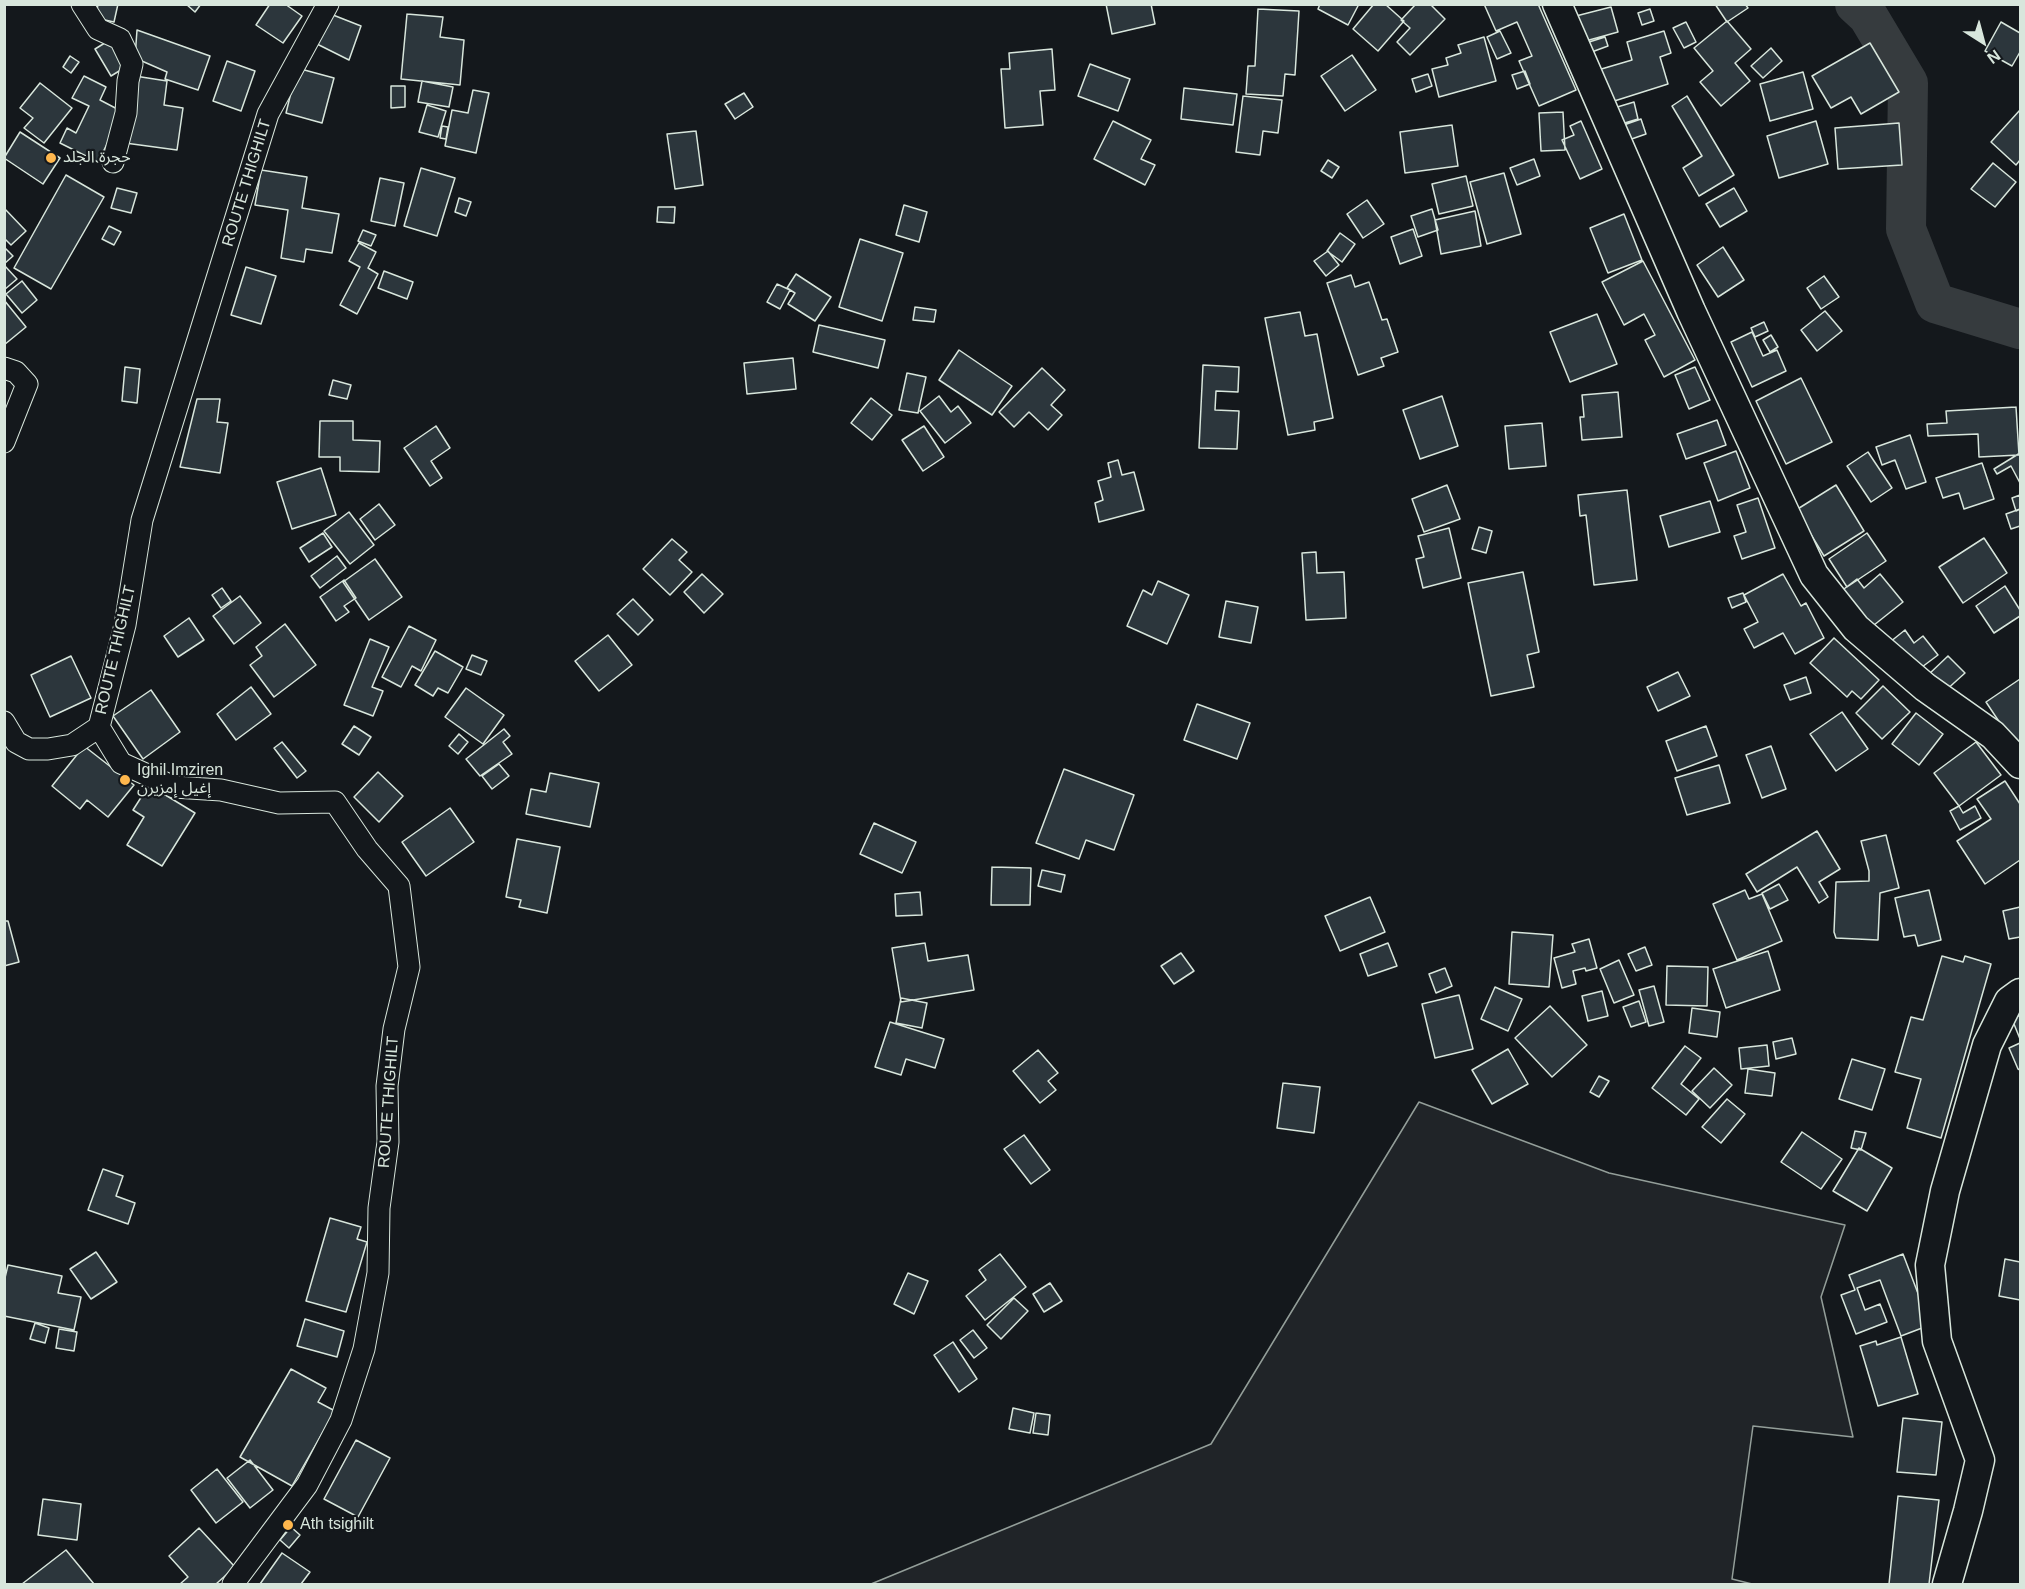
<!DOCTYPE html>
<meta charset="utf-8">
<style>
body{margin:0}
#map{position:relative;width:2025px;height:1589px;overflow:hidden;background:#14181c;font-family:Arial,sans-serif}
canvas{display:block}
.frame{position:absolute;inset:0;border:6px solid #d8e6dc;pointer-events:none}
.north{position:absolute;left:1953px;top:12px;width:60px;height:60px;-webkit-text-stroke:4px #14181c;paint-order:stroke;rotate:144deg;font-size:16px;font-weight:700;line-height:24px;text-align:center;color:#d8e6dc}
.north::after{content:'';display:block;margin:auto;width:21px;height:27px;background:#d8e6dc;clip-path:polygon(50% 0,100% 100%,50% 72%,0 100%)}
</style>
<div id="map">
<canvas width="2025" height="1589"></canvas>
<div class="frame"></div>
<div class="north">N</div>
</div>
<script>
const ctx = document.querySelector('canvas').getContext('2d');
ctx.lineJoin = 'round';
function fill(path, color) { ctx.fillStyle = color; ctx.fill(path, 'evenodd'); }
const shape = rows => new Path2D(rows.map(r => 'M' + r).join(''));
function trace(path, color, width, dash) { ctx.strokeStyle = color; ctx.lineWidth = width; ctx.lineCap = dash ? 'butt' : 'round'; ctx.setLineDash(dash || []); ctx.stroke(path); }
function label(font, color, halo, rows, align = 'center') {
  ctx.font = font + ' Arial,"Noto Sans Arabic",sans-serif'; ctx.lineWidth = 4.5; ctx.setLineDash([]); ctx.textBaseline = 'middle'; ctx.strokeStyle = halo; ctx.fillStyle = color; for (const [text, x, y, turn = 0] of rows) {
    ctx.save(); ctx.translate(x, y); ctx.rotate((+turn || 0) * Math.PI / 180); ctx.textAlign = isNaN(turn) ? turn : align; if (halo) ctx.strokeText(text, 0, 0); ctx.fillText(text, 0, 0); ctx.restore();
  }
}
const green = shape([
 [1419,1102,1609,1173,1845,1225,1821,1297,1853,1437,1753,1426,1732,1579,1752,1584,871,1584,1211,1444,1419,1102]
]);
fill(green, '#202428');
trace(green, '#939e99', 1.5);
trace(shape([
 [1855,4,1868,16,1908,83,1906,229,1935,303,2020,329]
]), '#363b3e', 40);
const building = shape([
 [98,4,118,4,114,22,96,18,98,4],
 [186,4,201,4,195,12,186,4],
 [270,4,285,4,302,16,283,43,256,25,270,4],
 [1106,4,1151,4,1155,24,1112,34,1106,4],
 [1320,4,1359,4,1348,25,1318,9,1320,4],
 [1374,4,1385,4,1404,21,1378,51,1353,29,1374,4],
 [1416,4,1430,4,1445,19,1410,55,1397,42,1410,28,1401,20,1416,4],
 [1484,4,1538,4,1576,90,1539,106,1519,61,1532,56,1517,22,1496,31,1484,4],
 [1715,4,1745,4,1748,8,1727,22,1715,4],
 [1611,7,1618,32,1582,42,1576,16,1611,7],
 [1258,9,1299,11,1295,75,1285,74,1283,96,1246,94,1248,66,1255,66,1258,9],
 [1650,9,1654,21,1642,25,1638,13,1650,9],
 [328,13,361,26,349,60,317,44,328,13],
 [407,14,443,17,440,37,464,40,460,85,401,79,407,14],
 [1727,21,1751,49,1735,63,1750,81,1721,106,1700,82,1713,71,1694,48,1727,21],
 [1686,22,1696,42,1684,48,1673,28,1686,22],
 [2001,22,2020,33,2020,52,2012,66,1985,51,2001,22],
 [137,30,210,56,198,90,165,79,167,72,135,58,137,30],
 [1500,31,1511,53,1497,59,1487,37,1500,31],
 [1664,31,1671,53,1660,57,1668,84,1608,103,1598,70,1632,60,1627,42,1664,31],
 [1484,37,1496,81,1439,97,1432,69,1448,65,1446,58,1461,53,1458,45,1484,37],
 [1605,37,1608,46,1589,53,1586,43,1605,37],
 [113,38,129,65,111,76,95,49,113,38],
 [1870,43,1899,92,1861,114,1851,97,1831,108,1812,76,1870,43],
 [1771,48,1782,61,1763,78,1751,66,1771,48],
 [1052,49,1055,90,1040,91,1043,125,1005,128,1001,69,1010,69,1009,53,1052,49],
 [1352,55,1376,90,1345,111,1321,76,1352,55],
 [70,56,79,62,71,73,63,67,70,56],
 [227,61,255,71,241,111,213,101,227,61],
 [1090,64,1130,79,1118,111,1078,96,1090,64],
 [297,68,334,78,322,123,286,113,297,68],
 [1525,71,1530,84,1517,89,1512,75,1525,71],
 [1803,72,1813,109,1770,121,1760,84,1803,72],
 [1428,74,1432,86,1416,92,1412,79,1428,74],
 [84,76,106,87,100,100,123,112,98,162,60,143,67,128,76,133,89,106,72,98,84,76],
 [135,76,167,81,164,105,183,108,177,150,125,143,135,76],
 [422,81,453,87,449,107,418,102,422,81],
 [40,83,72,108,44,143,24,128,33,118,20,108,40,83],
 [391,86,405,86,405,107,391,108,391,86],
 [1184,88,1237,94,1233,125,1181,119,1184,88],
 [473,90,489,93,476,153,445,146,452,110,468,113,473,90],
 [744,93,753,107,735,119,725,104,744,93],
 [1243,96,1282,100,1278,133,1263,131,1260,155,1236,152,1243,96],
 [1687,96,1734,175,1699,196,1683,168,1702,156,1672,106,1687,96],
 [1634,102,1638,119,1618,125,1614,108,1634,102],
 [427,105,446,111,438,137,419,132,427,105],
 [2020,110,2020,160,2016,165,1991,142,2020,110],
 [1563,112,1565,150,1541,151,1539,113,1563,112],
 [1641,119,1646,134,1623,142,1618,127,1641,119],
 [1113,121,1151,140,1141,159,1155,165,1145,185,1094,159,1113,121],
 [1581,121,1602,169,1580,179,1562,140,1574,135,1570,126,1581,121],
 [1816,121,1828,164,1779,178,1767,136,1816,121],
 [1899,123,1902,165,1838,169,1835,128,1899,123],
 [1452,125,1458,166,1405,173,1400,132,1452,125],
 [442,126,448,127,446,139,440,138,442,126],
 [696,131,703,185,675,189,667,134,696,131],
 [20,132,60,158,43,184,4,158,20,132],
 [1534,159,1540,176,1517,185,1510,168,1534,159],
 [1328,160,1339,167,1332,178,1321,171,1328,160],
 [1993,163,2016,182,1995,207,1971,189,1993,163],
 [421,168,455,178,437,236,404,226,421,168],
 [261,170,307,177,302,208,339,214,332,253,306,249,304,262,281,258,288,210,255,205,261,170],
 [1504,173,1521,234,1487,244,1470,182,1504,173],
 [66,175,104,197,51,289,14,268,66,175],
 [1466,176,1473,206,1439,214,1432,184,1466,176],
 [380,178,404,183,395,226,371,221,380,178],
 [117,188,137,193,131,213,111,208,117,188],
 [1734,188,1747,211,1720,227,1706,204,1734,188],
 [459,198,471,202,466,216,455,212,459,198],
 [1367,200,1384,224,1363,238,1347,214,1367,200],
 [904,205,927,212,919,242,896,235,904,205],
 [658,207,675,207,674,223,657,222,658,207],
 [4,208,26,231,11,245,4,238,4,208],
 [1432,209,1438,230,1418,237,1411,216,1432,209],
 [1475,211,1481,246,1441,254,1435,220,1475,211],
 [1624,214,1642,260,1608,273,1590,228,1624,214],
 [109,226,121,232,114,245,102,239,109,226],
 [1413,229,1422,256,1400,264,1391,237,1413,229],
 [363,230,376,235,371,246,358,241,363,230],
 [1340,233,1355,244,1342,262,1327,251,1340,233],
 [860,239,903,253,882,321,839,307,860,239],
 [359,243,376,252,368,268,378,274,357,314,340,305,360,267,349,261,359,243],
 [4,247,13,256,4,264,4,247],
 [1723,247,1744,280,1718,297,1697,265,1723,247],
 [1328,251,1339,265,1326,276,1314,261,1328,251],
 [1643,261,1695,360,1664,377,1645,340,1655,335,1644,314,1624,325,1602,282,1643,261],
 [4,265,17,279,4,290,4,265],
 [246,267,276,276,261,324,231,315,246,267],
 [384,271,413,282,407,299,378,288,384,271],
 [796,274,831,297,815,321,788,304,795,293,787,288,796,274],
 [1351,275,1355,287,1369,282,1382,320,1387,319,1398,352,1381,358,1384,366,1358,375,1327,283,1351,275],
 [1824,276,1839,297,1821,309,1807,288,1824,276],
 [22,281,37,300,22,313,6,294,22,281],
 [777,284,790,290,780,309,767,302,777,284],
 [4,300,26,327,4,345,4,300],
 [915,307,936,310,934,322,913,320,915,307],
 [1825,311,1842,331,1817,351,1801,330,1825,311],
 [1300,312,1305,336,1317,334,1333,418,1314,422,1315,430,1288,435,1265,318,1300,312],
 [1597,314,1617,364,1570,382,1550,332,1597,314],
 [1764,322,1768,331,1755,337,1751,328,1764,322],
 [819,325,885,340,878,368,813,352,819,325],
 [1752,332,1763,356,1777,350,1786,371,1752,387,1731,342,1752,332],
 [1771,335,1778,347,1770,352,1763,340,1771,335],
 [959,350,1012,386,992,415,939,380,959,350],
 [793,358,796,389,747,394,744,363,793,358],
 [1203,365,1239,367,1238,392,1216,391,1215,410,1239,411,1237,449,1199,448,1203,365],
 [125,367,140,369,137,403,122,401,125,367],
 [1695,367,1710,400,1689,409,1675,375,1695,367],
 [1042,368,1065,390,1051,405,1062,415,1048,430,1029,412,1014,427,999,412,1042,368],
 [907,373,926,377,918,413,899,410,907,373],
 [1801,378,1832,442,1786,464,1756,401,1801,378],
 [333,380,351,385,347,399,329,395,333,380],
 [1618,392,1622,437,1582,440,1580,417,1584,417,1582,395,1618,392],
 [939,396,951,412,958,406,971,423,945,443,920,411,939,396],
 [1442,396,1458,446,1420,459,1403,410,1442,396],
 [871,398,892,415,872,440,851,423,871,398],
 [197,399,220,399,217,422,228,423,220,473,180,467,197,399],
 [2016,407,2019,455,1979,457,1978,434,1928,436,1927,424,1947,423,1946,411,2016,407],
 [1717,420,1726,445,1686,459,1677,434,1717,420],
 [320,421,353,421,353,440,380,441,379,472,340,471,340,457,319,457,320,421],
 [1542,423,1546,466,1509,469,1505,426,1542,423],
 [436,426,450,448,431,461,442,478,430,486,404,448,436,426],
 [924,426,944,457,923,471,902,440,924,426],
 [1910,435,1926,482,1906,489,1895,460,1882,465,1876,447,1910,435],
 [1736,451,1750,488,1718,501,1704,463,1736,451],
 [1868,452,1892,488,1871,502,1847,466,1868,452],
 [2020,453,2020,483,2011,466,1997,474,1994,469,2020,453],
 [1118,460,1122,475,1134,472,1144,510,1099,522,1095,503,1103,500,1098,481,1111,477,1108,463,1118,460],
 [1982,463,1994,499,1964,509,1959,493,1943,498,1936,478,1982,463],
 [321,468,336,515,292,529,277,482,321,468],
 [1447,485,1460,519,1424,532,1412,499,1447,485],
 [1836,485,1864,531,1824,556,1796,510,1836,485],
 [1627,490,1637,580,1594,585,1586,515,1580,516,1578,495,1627,490],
 [2020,495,2020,509,2016,511,2012,498,2020,495],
 [1758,498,1775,548,1742,559,1734,536,1746,532,1737,505,1758,498],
 [1710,501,1720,532,1669,547,1660,516,1710,501],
 [379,504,395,525,375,540,360,519,379,504],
 [2020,509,2020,526,2011,529,2006,514,2020,509],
 [349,512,374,545,350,564,324,531,349,512],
 [1479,527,1492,531,1486,553,1472,549,1479,527],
 [1449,528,1461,578,1423,588,1416,559,1424,557,1418,536,1449,528],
 [323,533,332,547,309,562,300,548,323,533],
 [1867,533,1886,561,1847,587,1829,559,1867,533],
 [1984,538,2007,573,1963,603,1939,567,1984,538],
 [672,539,687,552,679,560,692,572,670,595,643,569,672,539],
 [1316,552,1317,573,1344,572,1346,618,1306,620,1302,553,1316,552],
 [337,556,346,568,320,588,311,576,337,556],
 [375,559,402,597,369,620,343,582,375,559],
 [1523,572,1539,652,1527,655,1534,687,1491,696,1468,583,1523,572],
 [702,574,723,594,704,613,684,592,702,574],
 [1783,574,1801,606,1806,603,1824,638,1795,654,1783,633,1754,648,1744,629,1758,622,1744,595,1783,574],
 [1880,574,1903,602,1869,629,1840,592,1857,579,1864,588,1880,574],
 [344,580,356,598,344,606,349,612,336,621,320,597,344,580],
 [1158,581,1189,595,1167,644,1127,626,1143,590,1152,595,1158,581],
 [2005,586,2020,610,2020,616,1994,633,1976,606,2005,586],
 [222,588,231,601,221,608,212,595,222,588],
 [1743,593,1746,602,1732,608,1728,598,1743,593],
 [240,596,261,623,234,644,213,616,240,596],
 [633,599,653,620,638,635,617,614,633,599],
 [1226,601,1258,607,1251,643,1219,637,1226,601],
 [189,618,204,640,178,657,164,636,189,618],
 [285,624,316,665,274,697,250,665,262,656,256,647,285,624],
 [409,626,436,640,421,671,412,666,401,687,382,677,409,626],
 [1905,630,1914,643,1923,636,1938,655,1914,673,1890,642,1905,630],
 [608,635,632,665,599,691,575,661,608,635],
 [1834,638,1879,680,1861,699,1852,691,1847,697,1810,663,1834,638],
 [370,639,389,647,372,687,383,691,373,716,344,705,370,639],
 [435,651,463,667,448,693,438,688,433,696,415,685,435,651],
 [472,655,487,661,481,675,466,669,472,655],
 [71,656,91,698,50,717,31,675,71,656],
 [1948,656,1965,673,1944,692,1928,675,1948,656],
 [1678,672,1690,696,1658,711,1647,687,1678,672],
 [1806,677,1811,693,1790,700,1784,685,1806,677],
 [2020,679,2020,753,1986,702,2020,679],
 [1883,686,1910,712,1882,739,1856,713,1883,686],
 [251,687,271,714,236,740,217,714,251,687],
 [466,688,504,715,483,744,445,717,466,688],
 [151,690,180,732,143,759,113,716,151,690],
 [1197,704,1250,723,1237,759,1184,740,1197,704],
 [1842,712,1868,749,1836,771,1810,734,1842,712],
 [1916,713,1943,734,1919,765,1892,744,1916,713],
 [354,726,371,737,359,755,342,744,354,726],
 [1706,726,1717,756,1677,771,1666,741,1706,726],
 [504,729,510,736,503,742,512,754,480,776,466,759,504,729],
 [459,734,468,742,458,754,449,746,459,734],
 [282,742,306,771,297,778,274,748,282,742],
 [1976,742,2001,775,1959,806,1934,773,1976,742],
 [84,746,134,785,108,817,87,800,80,809,52,786,84,746],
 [1771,746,1786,789,1762,798,1746,755,1771,746],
 [499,764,509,776,492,789,482,776,499,764],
 [1719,765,1730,803,1687,815,1675,778,1719,765],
 [1064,769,1134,795,1114,850,1086,840,1079,859,1036,843,1064,769],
 [378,772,403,796,379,822,354,797,378,772],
 [550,773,599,783,590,827,526,814,531,789,546,792,550,773],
 [2005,781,2020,804,2020,860,1985,884,1957,841,1991,819,1977,799,2005,781],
 [149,785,195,813,162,866,127,845,144,817,133,810,149,785],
 [1959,806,1963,813,1975,806,1981,818,1960,830,1950,811,1959,806],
 [450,808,474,842,426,876,402,842,450,808],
 [874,823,916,842,902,873,860,854,874,823],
 [1817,831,1840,869,1819,882,1828,897,1819,903,1797,867,1757,892,1746,874,1817,831],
 [1886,835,1899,888,1880,893,1878,940,1836,938,1834,932,1836,882,1869,881,1869,871,1861,841,1886,835],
 [517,839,560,847,547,913,519,907,521,900,506,897,517,839],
 [992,867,1031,868,1030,905,991,905,992,867],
 [1042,870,1065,875,1061,892,1038,886,1042,870],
 [1779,884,1788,900,1770,909,1762,893,1779,884],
 [1745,890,1749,899,1762,894,1782,941,1737,960,1713,904,1745,890],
 [1929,890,1941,940,1918,946,1915,935,1904,937,1895,898,1929,890],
 [920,892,922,915,896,916,895,894,920,892],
 [1370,897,1385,932,1340,951,1325,916,1370,897],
 [2020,907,2020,937,2009,939,2003,911,2020,907],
 [4,921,8,921,19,962,4,966,4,921],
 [1512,932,1553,935,1549,987,1509,984,1512,932],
 [1589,939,1597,968,1586,971,1585,968,1573,971,1576,984,1562,988,1554,958,1575,952,1572,944,1589,939],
 [925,943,928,961,968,955,974,990,901,1002,892,948,925,943],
 [1388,943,1397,966,1368,976,1360,954,1388,943],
 [1645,947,1652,965,1636,971,1628,954,1645,947],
 [1768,951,1780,990,1726,1008,1713,969,1768,951],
 [1181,953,1194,971,1174,984,1161,966,1181,953],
 [1942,956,1963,962,1965,956,1991,964,1941,1138,1907,1128,1921,1079,1895,1072,1911,1017,1923,1020,1942,956],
 [1619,960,1634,995,1614,1003,1600,969,1619,960],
 [1667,966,1708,967,1707,1006,1666,1005,1667,966],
 [1445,968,1452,986,1436,993,1429,974,1445,968],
 [1654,986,1664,1022,1649,1026,1639,990,1654,986],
 [1495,987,1522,999,1508,1031,1481,1019,1495,987],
 [1602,991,1608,1016,1588,1021,1582,996,1602,991],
 [1459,995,1473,1049,1435,1058,1422,1004,1459,995],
 [901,998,927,1003,922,1028,896,1023,901,998],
 [1639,1001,1646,1022,1631,1027,1623,1007,1639,1001],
 [1550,1006,1587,1045,1552,1077,1515,1038,1550,1006],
 [1692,1008,1720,1012,1717,1037,1689,1033,1692,1008],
 [2020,1015,2020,1039,2012,1019,2020,1015],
 [890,1022,944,1039,935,1068,906,1059,901,1075,875,1067,890,1022],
 [1792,1038,1796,1054,1776,1059,1773,1042,1792,1038],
 [2020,1043,2020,1070,2018,1069,2009,1048,2020,1043],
 [1767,1045,1769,1066,1741,1069,1739,1048,1767,1045],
 [1685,1046,1701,1058,1681,1084,1699,1099,1686,1115,1652,1088,1685,1046],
 [1508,1049,1528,1084,1492,1104,1472,1070,1508,1049],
 [1038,1050,1058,1073,1048,1081,1056,1090,1040,1103,1013,1071,1038,1050],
 [1852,1059,1885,1069,1872,1110,1839,1099,1852,1059],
 [1714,1068,1732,1085,1710,1108,1692,1091,1714,1068],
 [1748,1069,1775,1073,1772,1096,1745,1093,1748,1069],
 [1599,1076,1609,1081,1599,1097,1590,1092,1599,1076],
 [1283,1083,1320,1087,1314,1133,1277,1128,1283,1083],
 [1727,1099,1745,1114,1721,1143,1702,1127,1727,1099],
 [1855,1131,1866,1133,1861,1150,1851,1148,1855,1131],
 [1802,1132,1842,1159,1821,1189,1781,1162,1802,1132],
 [1024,1135,1050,1170,1031,1184,1004,1149,1024,1135],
 [1859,1148,1892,1168,1867,1211,1833,1191,1859,1148],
 [103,1169,123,1176,116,1196,135,1203,128,1224,88,1210,103,1169],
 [330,1218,361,1227,357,1239,367,1242,346,1312,306,1301,330,1218],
 [96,1252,117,1282,91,1299,70,1269,96,1252],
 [1000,1254,1026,1287,985,1320,966,1296,986,1280,979,1270,1000,1254],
 [1903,1254,1930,1325,1901,1336,1880,1280,1857,1288,1865,1310,1880,1304,1887,1322,1856,1334,1841,1295,1855,1290,1849,1275,1903,1254],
 [2005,1259,2020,1262,2020,1300,1999,1296,2005,1259],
 [8,1265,62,1276,58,1293,81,1297,74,1330,4,1316,4,1282,8,1265],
 [908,1273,928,1281,914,1314,894,1304,908,1273],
 [1050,1283,1062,1301,1044,1312,1033,1294,1050,1283],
 [1014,1298,1028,1311,1001,1339,987,1325,1014,1298],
 [305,1319,344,1331,337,1357,297,1346,305,1319],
 [35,1323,49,1328,45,1343,30,1339,35,1323],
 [59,1329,77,1332,74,1351,56,1348,59,1329],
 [973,1330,987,1348,974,1358,960,1340,973,1330],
 [1901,1337,1918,1394,1878,1406,1860,1346,1876,1341,1877,1345,1901,1337],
 [953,1342,977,1379,959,1392,934,1355,953,1342],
 [291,1369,326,1388,318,1402,335,1411,292,1486,240,1457,291,1369],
 [1013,1408,1034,1413,1030,1433,1009,1429,1013,1408],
 [1036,1413,1050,1415,1048,1435,1033,1433,1036,1413],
 [1903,1418,1942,1422,1936,1475,1897,1472,1903,1418],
 [356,1440,390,1458,358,1517,324,1499,356,1440],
 [250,1460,273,1490,250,1508,227,1478,250,1460],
 [217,1469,243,1502,216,1523,191,1490,217,1469],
 [1898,1496,1939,1500,1929,1584,1889,1584,1898,1496],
 [43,1499,81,1504,77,1540,38,1535,43,1499],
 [291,1527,300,1535,289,1548,280,1540,291,1527],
 [199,1528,235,1567,216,1584,180,1584,188,1577,169,1556,199,1528],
 [66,1550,94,1584,22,1584,66,1550],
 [282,1553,310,1572,301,1584,260,1584,282,1553]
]);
fill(building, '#2c363c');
trace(building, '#d8e6dc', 1.5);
const street = shape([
 [82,4,98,29,120,39,132,64,128,81,126,113,113,162],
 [4,368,16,372,27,384,4,442],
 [4,722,16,742,29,749,48,749,72,745,99,727],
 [233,1584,307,1485,341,1420,364,1349,378,1273,379,1208,388,1142,387,1086,394,1029,409,967,399,886,367,849,335,802,279,803,221,790,174,787,121,763,99,727,125,625,142,520,268,114,328,4]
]);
const secondary = shape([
 [1557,4,1691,311,1814,575,1856,628,1925,687,1993,735,2020,764],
 [1947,1584,1968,1511,1980,1460,1937,1341,1930,1265,1945,1191,1987,1045,2009,1001,2020,993]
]);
trace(street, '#d8e6dc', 23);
trace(secondary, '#d8e6dc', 31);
trace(street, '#14181c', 21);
trace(secondary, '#14181c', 28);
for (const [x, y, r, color] of [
 [51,158,6,"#ffb74d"],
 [125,780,6,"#ffb74d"],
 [288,1525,6,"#ffb74d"]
]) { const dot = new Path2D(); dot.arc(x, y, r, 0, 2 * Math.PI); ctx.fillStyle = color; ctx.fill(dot); trace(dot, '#14181c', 2); }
label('16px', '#d8e6dc', '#14181c', [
 ["حجرة الجلد",63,158],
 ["Ighil Imziren",137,771],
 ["إغيل إمزيرن",137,789],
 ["Ath tsighilt",300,1525]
], 'left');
label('16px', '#d8e6dc', '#14181c', [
 ["ROUTE THIGHILT",247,183,-73],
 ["ROUTE THIGHILT",116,650,-77],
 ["ROUTE THIGHILT",389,1102,-86]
]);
</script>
